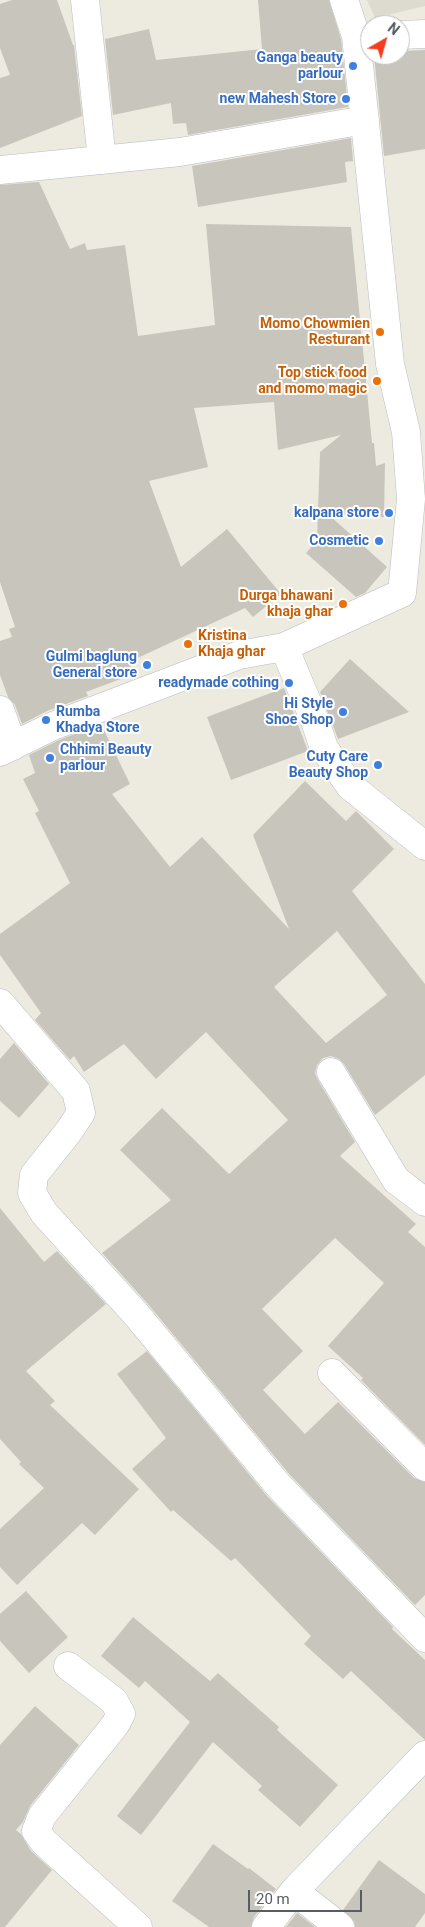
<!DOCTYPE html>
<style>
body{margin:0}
#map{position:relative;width:425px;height:1927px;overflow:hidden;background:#edebe0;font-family:Roboto,sans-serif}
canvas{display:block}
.north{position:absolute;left:360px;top:15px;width:50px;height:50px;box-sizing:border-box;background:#fff;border:1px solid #bdbec0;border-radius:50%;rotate:38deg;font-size:14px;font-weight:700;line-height:20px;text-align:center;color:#595d62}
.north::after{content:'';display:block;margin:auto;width:18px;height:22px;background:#f33c20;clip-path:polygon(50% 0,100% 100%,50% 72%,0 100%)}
.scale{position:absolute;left:248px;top:1890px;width:114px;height:22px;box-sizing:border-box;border:2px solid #595d62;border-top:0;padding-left:6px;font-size:15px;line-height:18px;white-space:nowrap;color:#595d62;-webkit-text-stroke:4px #fff;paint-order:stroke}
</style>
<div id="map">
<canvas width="425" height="1927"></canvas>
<div class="north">N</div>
<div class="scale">20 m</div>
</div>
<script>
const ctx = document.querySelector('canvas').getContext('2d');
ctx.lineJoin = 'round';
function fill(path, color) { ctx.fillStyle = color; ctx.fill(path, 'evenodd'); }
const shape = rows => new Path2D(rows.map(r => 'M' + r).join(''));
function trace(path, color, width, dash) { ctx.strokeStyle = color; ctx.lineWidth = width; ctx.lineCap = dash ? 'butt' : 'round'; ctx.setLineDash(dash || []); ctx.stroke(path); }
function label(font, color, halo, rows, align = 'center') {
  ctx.font = font + ' Roboto,sans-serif'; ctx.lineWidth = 4; ctx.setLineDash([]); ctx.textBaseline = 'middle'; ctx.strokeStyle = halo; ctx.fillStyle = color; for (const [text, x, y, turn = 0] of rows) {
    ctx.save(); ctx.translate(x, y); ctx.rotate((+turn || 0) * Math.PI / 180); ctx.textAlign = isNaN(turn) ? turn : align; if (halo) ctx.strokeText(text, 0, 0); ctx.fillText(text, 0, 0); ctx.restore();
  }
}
fill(shape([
 [367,0,425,0,425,6,375,18]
]), '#dddacf');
fill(shape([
 [12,0,57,0,73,45,74,45,82,116,0,148,0,78,10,75,0,48,0,4],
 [258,0,329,0,341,39,348,107,188,135,186,123,173,124,171,103,113,115,105,39,149,29,156,60,262,49],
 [425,50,425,149,384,156,374,55,400,55,400,51],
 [351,138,353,161,345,162,347,182,198,207,192,166],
 [39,182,70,249,85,243,87,250,125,245,138,336,215,325,206,224,351,227,372,443,374,443,376,466,385,463,384,517,329,515,387,567,365,593,356,597,306,553,317,540,320,452,341,435,278,450,274,402,194,408,208,467,149,481,181,567,227,529,281,594,253,617,245,608,129,662,134,674,86,692,88,696,47,711,22,724,15,705,8,697,0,675,0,641,12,637,9,629,15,627,0,582,0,185],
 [350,659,409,712,338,739,320,692],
 [284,688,308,751,231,780,207,717],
 [101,724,130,784,112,794,170,867,202,837,289,929,253,835,305,781,346,821,356,811,394,849,352,891,425,984,425,1075,375,1115,344,1064,339,1059,331,1056,323,1058,317,1065,315,1073,318,1080,355,1142,340,1156,416,1224,408,1232,425,1247,425,1445,361,1380,363,1378,328,1346,384,1283,335,1238,262,1309,303,1351,263,1390,305,1434,338,1402,414,1478,425,1482,425,1595,415,1605,290,1475,147,1303,102,1253,171,1200,120,1150,162,1108,229,1174,288,1120,206,1032,156,1079,124,1044,84,1072,74,1056,70,1060,35,1020,41,1013,0,955,0,934,70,883,35,813,39,811,23,779,35,773,29,755,59,740],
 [337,931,387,995,326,1043,274,987],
 [14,1043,49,1084,19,1118,0,1101,0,1059],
 [0,1208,44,1262,57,1251,106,1304,26,1371,55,1401,50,1405,139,1489,95,1535,82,1523,17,1585,0,1567,0,1529,44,1488,19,1464,21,1462,0,1439],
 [147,1351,267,1496,393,1627,392,1629,425,1660,425,1740,351,1671,343,1679,304,1644,311,1636,235,1558,231,1561,173,1510,171,1512,132,1469,166,1438,117,1374],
 [26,1591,68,1637,29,1673,0,1641,0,1614],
 [133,1617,210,1681,218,1673,279,1727,277,1730,338,1785,300,1827,258,1790,262,1786,213,1742,141,1835,117,1816,190,1722,145,1681,139,1688,101,1656],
 [35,1706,79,1745,30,1806,23,1822,16,1830,21,1834,31,1851,52,1870,5,1927,0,1927,0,1745],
 [213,1844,248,1869,249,1868,276,1889,254,1917,251,1927,209,1927,172,1901],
 [379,1860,425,1894,425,1913,415,1927,355,1927,354,1921,343,1910],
 [297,1913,315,1927,286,1927]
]), '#c8c5bd');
const minor = shape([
 [85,0,102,160],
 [400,35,425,34],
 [0,170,180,152,365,120],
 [284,647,315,721,324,748,350,786,425,846],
 [0,710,13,746],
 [0,752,53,726,239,655,284,647,402,593,411,499,406,432,390,364,356,36,344,0],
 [0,1003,76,1091,81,1113,69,1131,34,1175,32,1193,44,1213,135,1313,278,1485,425,1638],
 [331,1072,396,1180,425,1202],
 [332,1373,425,1467],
 [68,1666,114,1701,121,1714,115,1725,42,1816,36,1831,44,1842,138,1927],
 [294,1891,340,1927],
 [266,1927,294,1891,425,1755]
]);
trace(minor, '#b8bbc0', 29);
trace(minor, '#fff', 28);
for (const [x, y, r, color] of [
 [353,66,5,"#3f7fe0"],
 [346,99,5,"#3f7fe0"],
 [380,332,5,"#e8710a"],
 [377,381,5,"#e8710a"],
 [389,513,5,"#3f7fe0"],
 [379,541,5,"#3f7fe0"],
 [343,604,5,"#e8710a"],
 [188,644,5,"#e8710a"],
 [147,665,5,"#3f7fe0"],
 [289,683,5,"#3f7fe0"],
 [343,712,5,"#3f7fe0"],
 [46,720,5,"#3f7fe0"],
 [50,758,5,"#3f7fe0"],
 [378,765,5,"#3f7fe0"]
]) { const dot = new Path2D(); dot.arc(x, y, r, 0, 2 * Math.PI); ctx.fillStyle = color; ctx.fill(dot); trace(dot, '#fff', 2); }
label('bold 14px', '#366cbe', '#fff', [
 ["Ganga beauty",343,58],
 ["parlour",343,74],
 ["new Mahesh Store",336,99],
 ["kalpana store",379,513],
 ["Cosmetic",369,541],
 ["Gulmi baglung",137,657],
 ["General store",137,673],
 ["readymade cothing",279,683],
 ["Hi Style",333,704],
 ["Shoe Shop",333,720],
 ["Rumba",56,712,"left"],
 ["Khadya Store",56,728,"left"],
 ["Chhimi Beauty",60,750,"left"],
 ["parlour",60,766,"left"],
 ["Cuty Care",368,757],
 ["Beauty Shop",368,773]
], 'right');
label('bold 14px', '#c56008', '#fff', [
 ["Momo Chowmien",370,324],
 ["Resturant",370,340],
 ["Top stick food",367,373],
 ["and momo magic",367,389],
 ["Durga bhawani",333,596],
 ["khaja ghar",333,612],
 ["Kristina",198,636,"left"],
 ["Khaja ghar",198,652,"left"]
], 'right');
</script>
